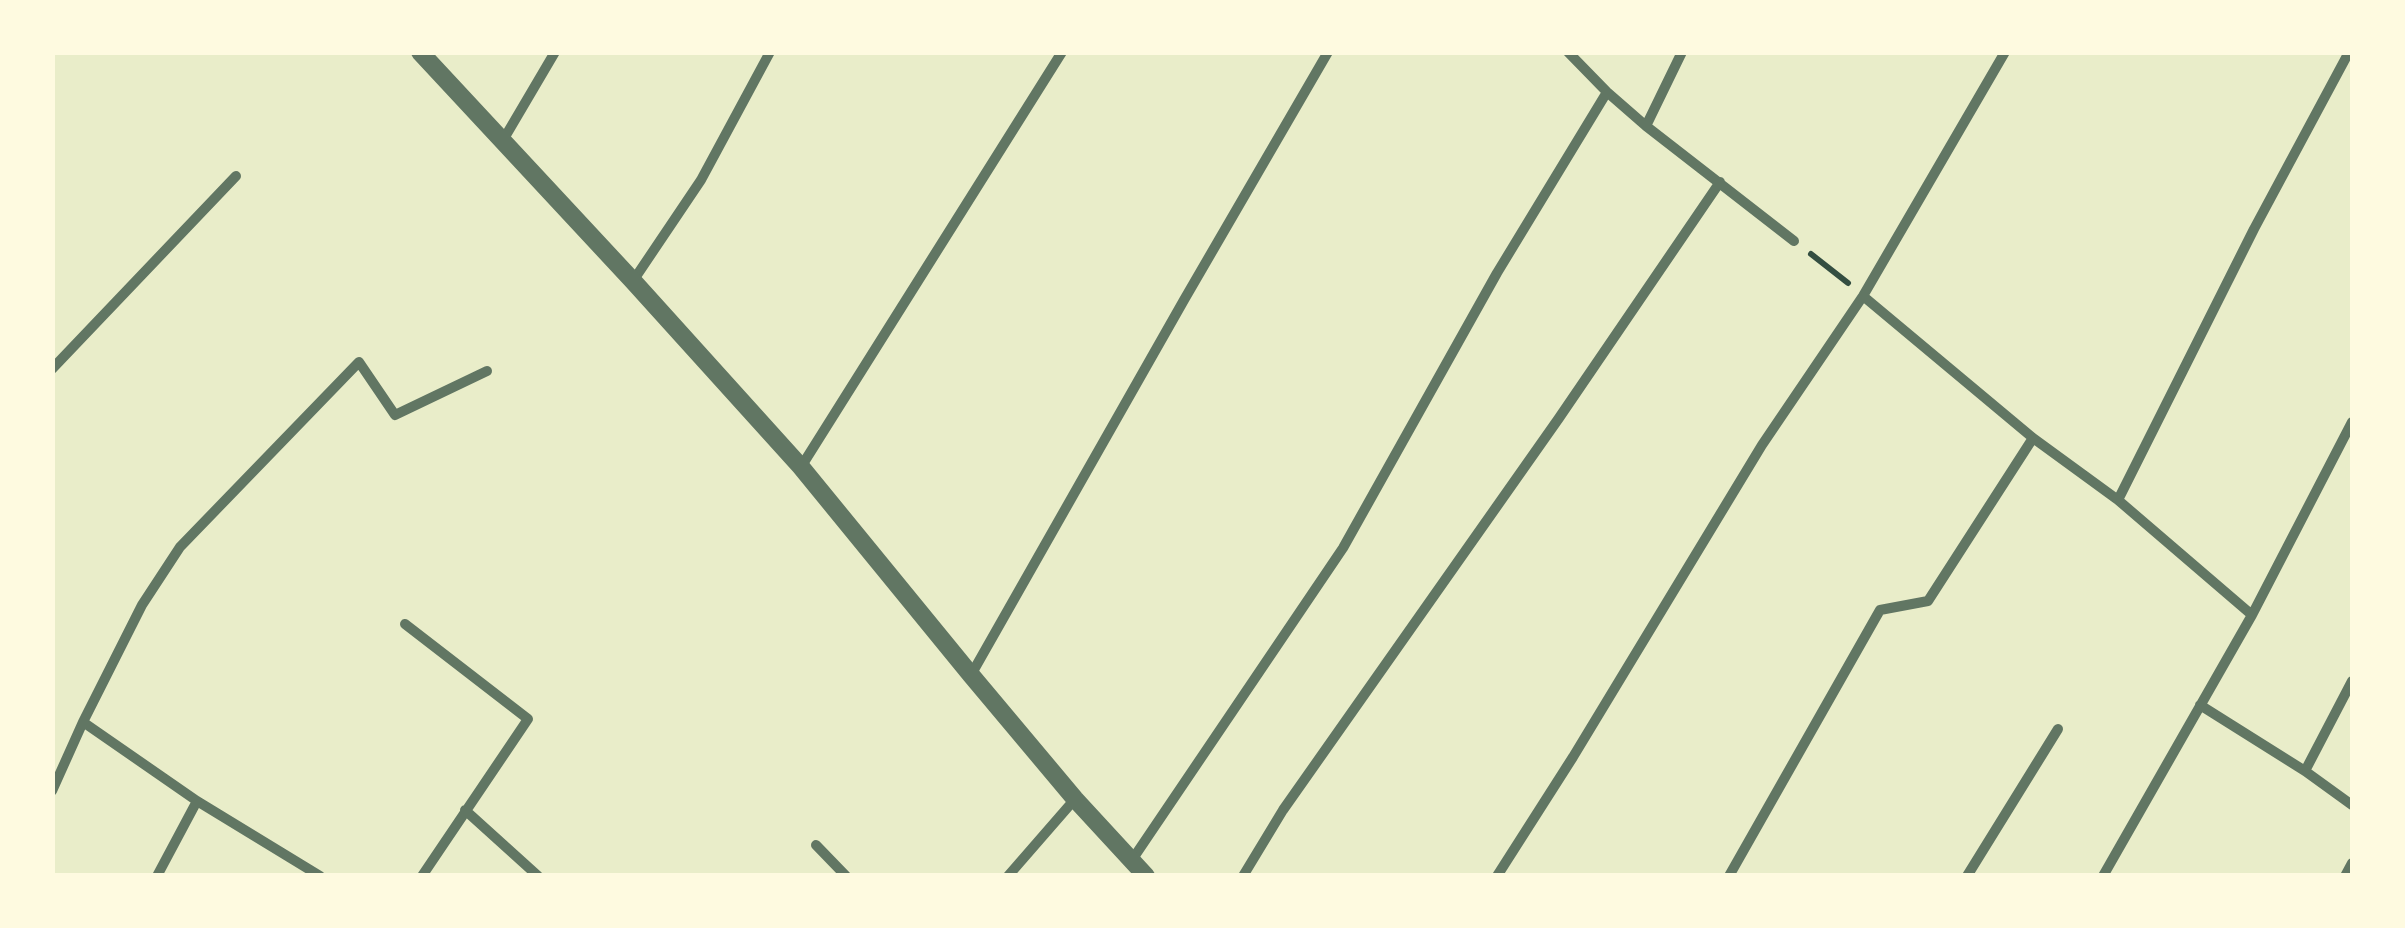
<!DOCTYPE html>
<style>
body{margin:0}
#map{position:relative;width:2405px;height:928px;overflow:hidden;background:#e9edc9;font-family:"Asap Condensed",sans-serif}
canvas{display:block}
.frame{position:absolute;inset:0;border:55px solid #fefae0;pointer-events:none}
</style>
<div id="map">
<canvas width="2405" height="928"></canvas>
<div class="frame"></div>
</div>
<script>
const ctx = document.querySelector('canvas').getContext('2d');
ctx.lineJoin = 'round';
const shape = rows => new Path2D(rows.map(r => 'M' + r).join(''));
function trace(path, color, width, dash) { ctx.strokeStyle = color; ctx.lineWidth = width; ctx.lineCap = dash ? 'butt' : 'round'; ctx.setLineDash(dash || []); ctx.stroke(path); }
trace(shape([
 [1811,254,1848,283]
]), '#344e41', 6);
trace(shape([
 [1568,52,1607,92,1646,126,1794,241],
 [1646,126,1682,52],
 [502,142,555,52],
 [633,281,701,180,770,52],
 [1863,296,2033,438,2118,500,2252,615],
 [52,369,236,176],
 [801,467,1062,52],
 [2118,500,2254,229,2349,52],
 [405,624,528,719,422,876],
 [971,675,1184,300,1328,52],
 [2200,705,2305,771,2352,805],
 [83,722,197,801,320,876],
 [2305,771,2352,681],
 [52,791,83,722,142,605,180,547,359,362,395,415,487,371],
 [465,810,538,876],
 [816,845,846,876],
 [1132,860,1343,548,1497,273,1607,92],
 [157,876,197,801],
 [1008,876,1075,799],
 [1243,876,1283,810,1559,418,1720,182],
 [1497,876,1573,757,1762,445,1863,296,2005,52],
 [1729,876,1880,610,1928,601,2033,438],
 [1967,876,2058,729],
 [2103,876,2252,615,2352,422],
 [2345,876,2352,863]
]), '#617663', 10);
trace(shape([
 [420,52,633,281,801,467,971,675,1075,799,1146,876]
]), '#617663', 18);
</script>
